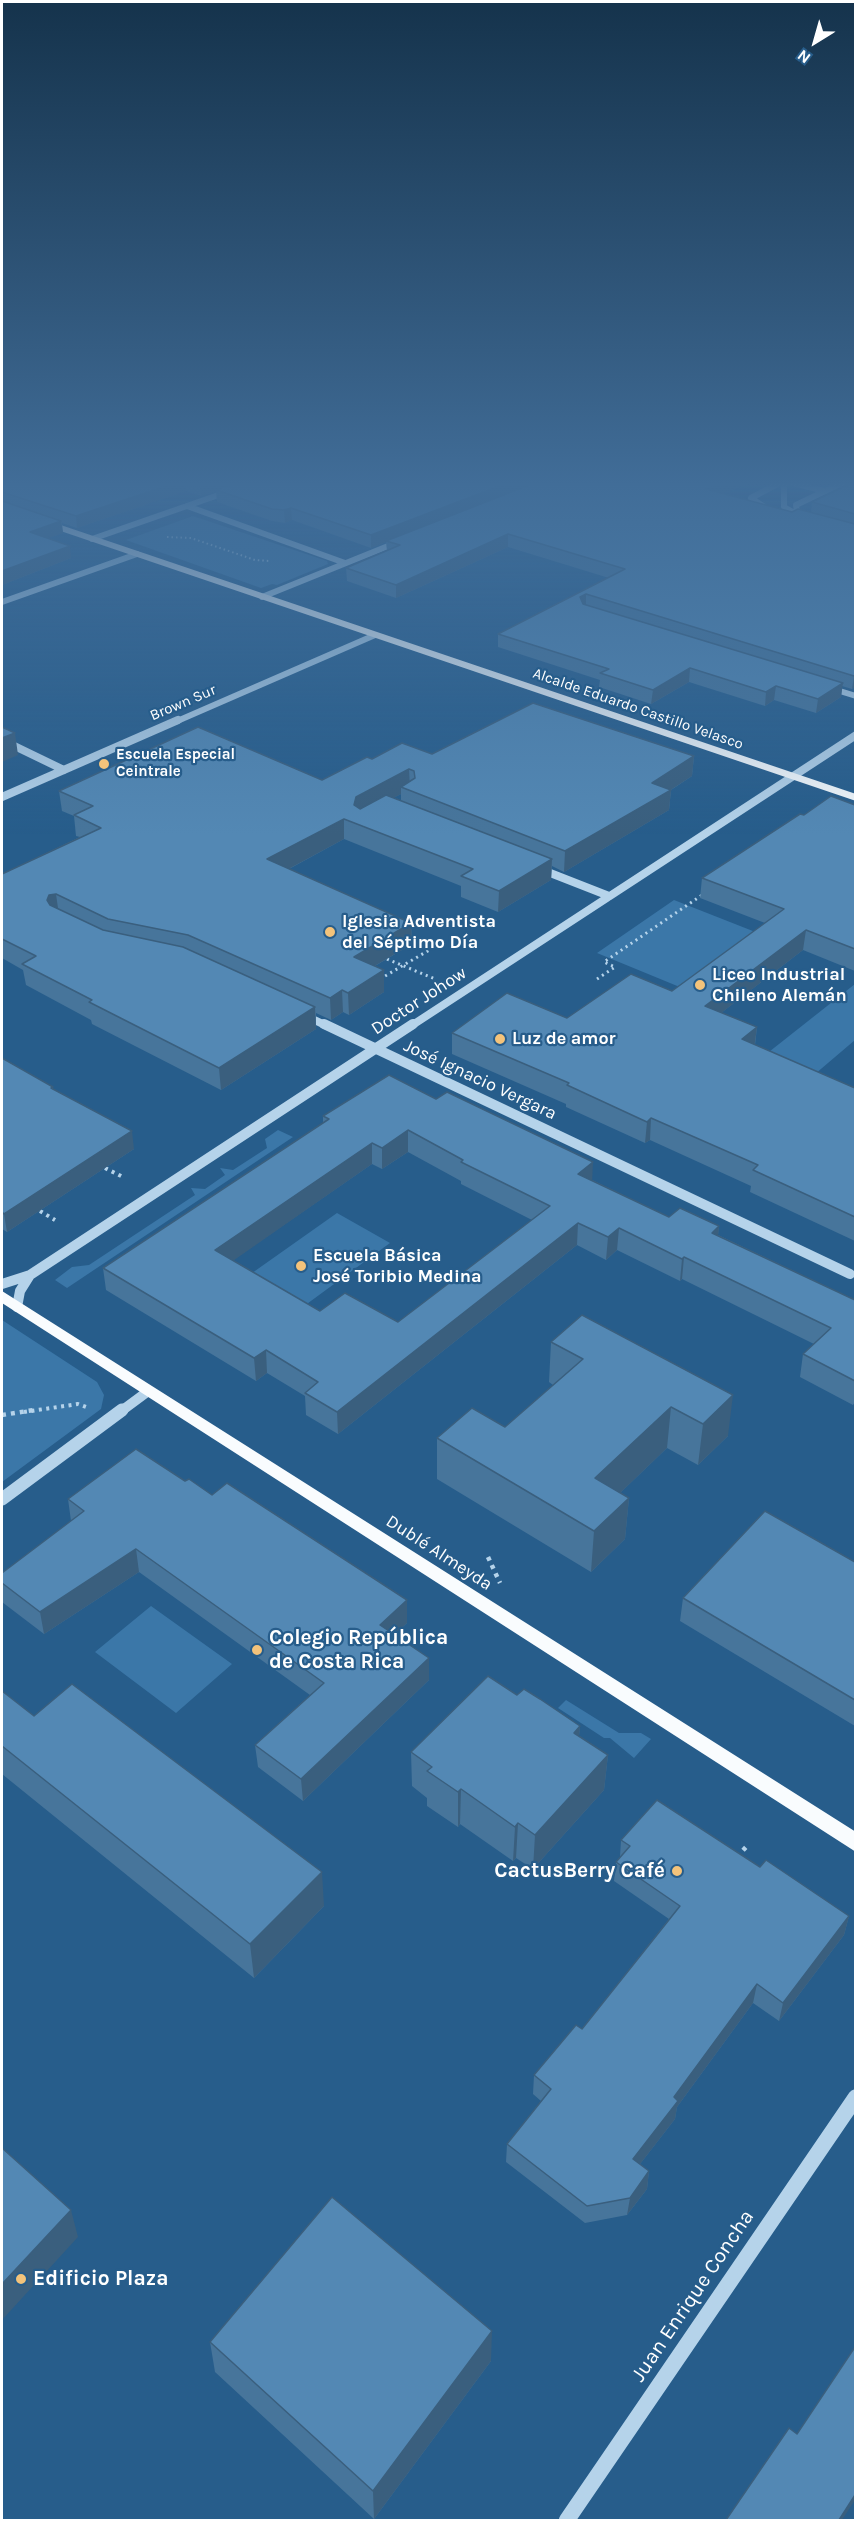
<!DOCTYPE html>
<meta charset="utf-8">
<style>
body{margin:0}
#map{position:relative;width:857px;height:2522px;overflow:hidden;background:#275d8b;font-family:Karla,sans-serif}
canvas{display:block}
.frame{position:absolute;inset:0;border:3px solid #fff;pointer-events:none}
.north{position:absolute;left:785px;top:12px;width:60px;height:60px;-webkit-text-stroke:4px #275d8b;paint-order:stroke;rotate:217deg;font-size:16px;font-weight:700;line-height:24px;text-align:center;color:#fff}
.north::after{content:'';display:block;margin:auto;width:21px;height:27px;background:#fff;clip-path:polygon(50% 0,100% 100%,50% 72%,0 100%)}
</style>
<div id="map">
<canvas width="857" height="2522"></canvas>
<div class="frame"></div>
<div class="north">N</div>
</div>
<script>
const ctx = document.querySelector('canvas').getContext('2d');
ctx.lineJoin = 'round';
function fill(path, color) { ctx.fillStyle = color; ctx.fill(path, 'evenodd'); }
const shape = rows => new Path2D(rows.map(r => 'M' + r).join(''));
function trace(path, color, width, dash) { ctx.strokeStyle = color; ctx.lineWidth = width; ctx.lineCap = dash ? 'butt' : 'round'; ctx.setLineDash(dash || []); ctx.stroke(path); }
function label(font, color, halo, rows, align = 'center') {
  ctx.font = font + ' Karla,sans-serif'; ctx.lineWidth = 4.5; ctx.setLineDash([]); ctx.textBaseline = 'middle'; ctx.strokeStyle = halo; ctx.fillStyle = color; for (const [text, x, y, turn = 0] of rows) {
    ctx.save(); ctx.translate(x, y); ctx.rotate((+turn || 0) * Math.PI / 180); ctx.textAlign = isNaN(turn) ? turn : align; if (halo) ctx.strokeText(text, 0, 0); ctx.fillText(text, 0, 0); ctx.restore();
  }
}
fill(shape([
 [193,516,327,561,328,564,277,585,272,584,261,588,126,540],
 [674,900,763,935,687,990,597,953],
 [855,984,855,1040,808,1080,760,1059],
 [278,1130,293,1137,67,1288,55,1280,72,1267,89,1265,195,1195,191,1188,205,1189,225,1175,220,1168,233,1170,267,1148,265,1139],
 [337,1213,390,1243,300,1309,245,1278],
 [2,1320,97,1382,104,1395,101,1409,2,1482],
 [151,1606,232,1664,176,1713,95,1652],
 [566,1700,619,1733,641,1733,651,1739,634,1758,610,1738,604,1738,558,1708]
]), '#3b77a8');
trace(shape([
 [167,537,191,538,255,560,270,561]
]), '#b5d3ea', 2, [1.5, 3]);
trace(shape([
 [387,959,435,979],
 [380,979,431,949],
 [597,979,615,967,604,962,705,893]
]), '#b5d3ea', 3, [2, 4]);
trace(shape([
 [105,1168,123,1177],
 [40,1211,55,1220],
 [24,1412,78,1404,86,1407]
]), '#b5d3ea', 4, [3, 4.5]);
trace(shape([
 [2,1415,34,1410],
 [488,1557,500,1583],
 [737,1857,747,1846]
]), '#b5d3ea', 4.5, [4, 5]);
trace(shape([
 [784,482,784,507,800,516],
 [789,482,825,491],
 [187,506,345,563],
 [766,508,751,498,781,482],
 [806,518,797,512,796,505,844,482],
 [92,539,230,491],
 [262,597,398,542],
 [2,602,137,554],
 [830,688,856,696],
 [175,722,375,635]
]), '#b5d3ea', 6);
trace(shape([
 [2,740,64,770],
 [2,797,178,720],
 [540,869,609,896],
 [304,1015,327,1026],
 [411,1026,856,735]
]), '#b5d3ea', 8);
trace(shape([
 [324,1024,850,1274],
 [2,1284,30,1275,413,1024],
 [17,1307,20,1291,30,1275],
 [120,1412,147,1392]
]), '#b5d3ea', 10);
trace(shape([
 [2,1499,122,1410]
]), '#b5d3ea', 13);
trace(shape([
 [567,2520,856,2097]
]), '#b5d3ea', 16);
fill(shape([
 [43,519,856,794,856,801,40,524,39,522,43,519],
 [2,1291,856,1832,856,1852,2,1303,2,1291]
]), '#f9fcfe');
fill(shape([
 [2,482,750,482,723,494,792,512,811,513,812,502,850,484,848,482,855,482,855,687,852,689,842,686,841,697,816,713,774,700,765,706,689,682,651,704,599,687,600,680,498,647,498,634,609,578,508,547,396,598,347,581,346,568,387,551,386,542,371,548,292,520,285,523,272,521,217,502,216,491,201,496,186,491,77,528,62,523,63,533,48,538,71,558,2,585],
 [432,754,694,756,692,776,671,790,669,810,564,872,552,866,551,880,498,912,461,897,461,886,344,839,289,869,411,923,412,944,375,966,384,992,349,1015,343,1012,331,1020,316,1013,316,1029,221,1090,92,1024,91,1020,26,985,23,970,2,958,2,874,80,837,76,836,74,816,62,811,59,791,322,780,372,759],
 [401,794,401,801,393,798],
 [855,805,855,971,803,950,721,1013,757,1027,755,1045,855,1088,855,1241,750,1192,751,1186,650,1140,645,1143,566,1107,566,1104,452,1054,452,1033,567,1018,672,991,765,923,700,898,702,878,804,815],
 [2,1058,53,1087,53,1090,134,1149,7,1232,2,1229],
 [389,1075,592,1180,669,1217,719,1226,718,1235,855,1300,855,1402,853,1405,800,1377,803,1354,814,1344,682,1279,680,1281,617,1250,606,1260,577,1245,338,1434,306,1415,305,1396,267,1373,256,1381,106,1290,103,1268,323,1123,323,1116],
 [408,1152,461,1181,461,1184,532,1220,398,1322,320,1311,233,1260,372,1164,382,1169],
 [551,1342,728,1436,698,1465,667,1448,620,1493,629,1498,625,1539,591,1572,437,1479,437,1438,505,1427,553,1385,549,1382],
 [185,1481,407,1623,394,1635,429,1680,303,1801,258,1767,255,1745,310,1695,139,1572,44,1634,2,1602,2,1573,71,1521,68,1499],
 [855,1562,855,1726,680,1621,683,1598],
 [2,1691,34,1716,324,1906,254,1978,2,1774],
 [517,1695,580,1726,579,1736,608,1755,604,1790,533,1869,516,1858,513,1861,460,1824,458,1827,427,1806,427,1798,412,1786,411,1752],
 [621,1840,760,1867,849,1916,844,1935,779,2021,753,2003,677,2107,675,2119,640,2164,649,2171,647,2189,627,2215,585,2223,506,2162,507,2144,541,2101,533,2094,534,2075,582,2029,669,1919,614,1881,616,1862,620,1857],
 [210,2342,491,2361,374,2519,215,2372]
]), '#47759b');
fill(shape([
 [178,482,185,482,186,491,77,528,76,516],
 [208,482,245,482,216,490,216,491,201,496,200,484],
 [510,482,540,482,386,541,386,542,371,548,371,535],
 [724,482,750,482,705,501,706,489],
 [291,508,292,520,285,523,284,510],
 [61,521,63,533,32,544,30,532],
 [508,534,508,547,396,598,396,585],
 [70,546,71,558,2,585,2,571],
 [586,594,586,607,579,610,580,597],
 [690,668,689,682,651,704,653,690],
 [855,675,855,687,852,689,854,676],
 [843,683,841,697,816,713,818,699],
 [776,686,774,700,765,706,766,692],
 [15,733,18,755,2,762,2,738],
 [694,756,692,776,666,793,671,790,669,810,564,872,565,851,652,783],
 [409,769,410,789,401,787,401,794,357,817,354,805,356,797],
 [344,819,344,839,268,880,267,859],
 [552,859,551,880,498,912,499,891],
 [56,894,59,915,52,916,47,900,49,895],
 [411,923,412,944,354,978,354,957],
 [806,930,803,950,703,1027,705,1006],
 [384,970,384,992,349,1015,348,993],
 [342,990,343,1012,331,1020,330,998],
 [315,1007,316,1029,221,1090,219,1068],
 [757,1027,754,1049,742,1039],
 [651,1118,650,1140,645,1143,647,1122],
 [408,1130,408,1152,382,1169,382,1148],
 [132,1131,134,1149,7,1232,4,1214],
 [372,1143,372,1164,217,1272,215,1250],
 [593,1162,592,1184,578,1174],
 [578,1223,577,1245,338,1434,337,1412],
 [719,1226,717,1249,712,1233],
 [619,1228,617,1250,606,1260,608,1237],
 [684,1257,682,1279,680,1281,682,1259],
 [266,1350,267,1373,256,1381,254,1358],
 [733,1395,728,1436,698,1465,703,1424],
 [671,1407,667,1448,592,1520,595,1478],
 [629,1498,625,1539,591,1572,594,1531],
 [136,1549,139,1572,44,1634,40,1612],
 [407,1600,407,1623,380,1648,380,1625],
 [429,1658,429,1680,303,1801,301,1779],
 [580,1726,577,1761,574,1733],
 [608,1755,604,1790,533,1869,535,1835],
 [461,1789,460,1824,458,1827,458,1792],
 [518,1823,516,1858,513,1861,515,1827],
 [322,1872,324,1906,254,1978,250,1944],
 [849,1916,844,1935,779,2021,783,2003],
 [757,1984,753,2003,677,2107,675,2119,630,2177,633,2159,674,2097],
 [649,2171,647,2189,627,2215,630,2198],
 [71,2210,78,2237,2,2320,2,2284],
 [492,2331,491,2361,374,2519,373,2491],
 [855,2495,855,2500,842,2520,839,2520]
]), '#3a5f7e');
const building = shape([
 [2,482,178,482,76,516,2,492,2,482],
 [192,482,208,482,200,484,192,482],
 [240,482,510,482,371,535,291,508,284,510,272,509,216,490,240,482],
 [537,482,724,482,706,489,792,512,798,509,855,524,855,675,854,676,586,594,580,597,583,604,843,683,818,699,776,686,766,692,690,668,653,690,600,673,609,669,498,634,625,569,508,534,396,585,346,568,400,545,386,541,537,482],
 [854,482,855,482,855,514,812,502,854,482],
 [2,501,61,521,30,532,70,546,2,571,2,501],
 [533,703,694,756,652,783,671,790,565,851,401,787,415,778,414,771,409,769,356,797,354,805,360,809,386,795,552,859,499,891,461,876,473,869,344,819,267,859,411,923,354,957,384,970,348,993,342,990,330,998,188,935,108,919,56,894,49,895,47,900,50,905,103,930,183,947,315,1007,219,1068,89,1002,92,1000,22,964,36,956,2,939,2,874,101,828,74,815,93,806,59,791,198,727,322,780,367,757,372,759,402,743,432,754,533,703],
 [2,727,15,733,2,738,2,727],
 [831,796,855,805,855,949,806,930,705,1006,757,1027,742,1039,855,1088,855,1217,753,1170,758,1165,651,1118,647,1122,567,1085,569,1083,452,1033,507,993,567,1018,631,974,672,991,784,909,702,878,800,814,804,815,831,796],
 [2,1058,53,1087,51,1088,132,1131,4,1214,2,1212,2,1058],
 [389,1075,436,1099,447,1092,593,1162,578,1174,669,1217,680,1208,719,1226,712,1233,855,1300,855,1381,803,1354,831,1328,684,1257,682,1259,619,1228,608,1237,578,1223,337,1412,305,1393,318,1382,266,1350,254,1358,103,1268,329,1119,323,1116,389,1075],
 [408,1130,463,1160,461,1162,550,1206,398,1322,345,1293,320,1311,215,1250,372,1143,382,1148,408,1130],
 [582,1315,733,1395,703,1424,671,1407,595,1478,629,1498,594,1531,437,1438,472,1408,505,1427,583,1359,551,1342,582,1315],
 [136,1449,185,1481,189,1479,212,1495,227,1483,407,1600,380,1625,429,1658,301,1779,255,1745,324,1683,136,1549,40,1612,2,1583,2,1573,84,1511,68,1499,136,1449],
 [765,1511,855,1562,855,1700,683,1598,765,1511],
 [488,1676,517,1695,524,1689,540,1699,580,1726,574,1733,608,1755,535,1835,518,1823,515,1827,461,1789,458,1792,427,1771,432,1767,411,1752,488,1676],
 [72,1684,322,1872,250,1944,2,1746,2,1691,34,1716,72,1684],
 [657,1800,760,1867,766,1860,849,1916,783,2003,757,1984,674,2097,678,2101,633,2159,649,2171,630,2198,587,2206,507,2144,551,2089,534,2075,576,2025,582,2029,680,1906,616,1862,630,1846,621,1840,657,1800],
 [2,2148,71,2210,2,2284,2,2148],
 [332,2197,492,2331,373,2491,210,2342,332,2197],
 [855,2347,855,2495,839,2520,726,2520,789,2428,797,2434,855,2347]
]);
fill(building, '#5388b4');
trace(building, '#3a5f7e', 1.5);
const sky = ctx.createLinearGradient(0, 0, 0, 835);
sky.addColorStop(0, '#15334c');
sky.addColorStop(0.58, '#416d98');
sky.addColorStop(1, '#416d9800');
ctx.fillStyle = sky;
ctx.fillRect(0, 0, 857, 835);
for (const [x, y, r, color] of [
 [104,764,6,"#f3c37b"],
 [330,932,6,"#f3c37b"],
 [700,985,6,"#f3c37b"],
 [500,1039,6,"#f3c37b"],
 [301,1266,6,"#f3c37b"],
 [257,1650,6,"#f3c37b"],
 [677,1871,6,"#f3c37b"],
 [21,2279,6,"#f3c37b"]
]) { const dot = new Path2D(); dot.arc(x, y, r, 0, 2 * Math.PI); ctx.fillStyle = color; ctx.fill(dot); trace(dot, '#275d8b', 2); }
label('15px', '#fff', '#275d8b', [
 ["Brown Sur",183,703,-23],
 ["Alcalde Eduardo Castillo Velasco",638,709,19]
]);
label('bold 15px', '#fff', '#275d8b', [
 ["Escuela Especial",116,755],
 ["Ceintrale",116,772]
], 'left');
label('bold 18px', '#fff', '#275d8b', [
 ["Iglesia Adventista",342,922],
 ["del Séptimo Día",342,943],
 ["Liceo Industrial",712,975],
 ["Chileno Alemán",712,996],
 ["Luz de amor",512,1039],
 ["Escuela Básica",313,1256],
 ["José Toribio Medina",313,1277]
], 'left');
label('18px', '#fff', '#275d8b', [
 ["Doctor Johow",419,1001,-33],
 ["José Ignacio Vergara",480,1080,25],
 ["Dublé Almeyda",439,1553,33]
]);
label('bold 21px', '#fff', '#275d8b', [
 ["Colegio República",269,1638],
 ["de Costa Rica",269,1662],
 ["CactusBerry Café",665,1871,"right"],
 ["Edificio Plaza",33,2279]
], 'left');
label('21px', '#fff', '#275d8b', [
 ["Juan Enrique Concha",693,2296,-56]
]);
</script>
